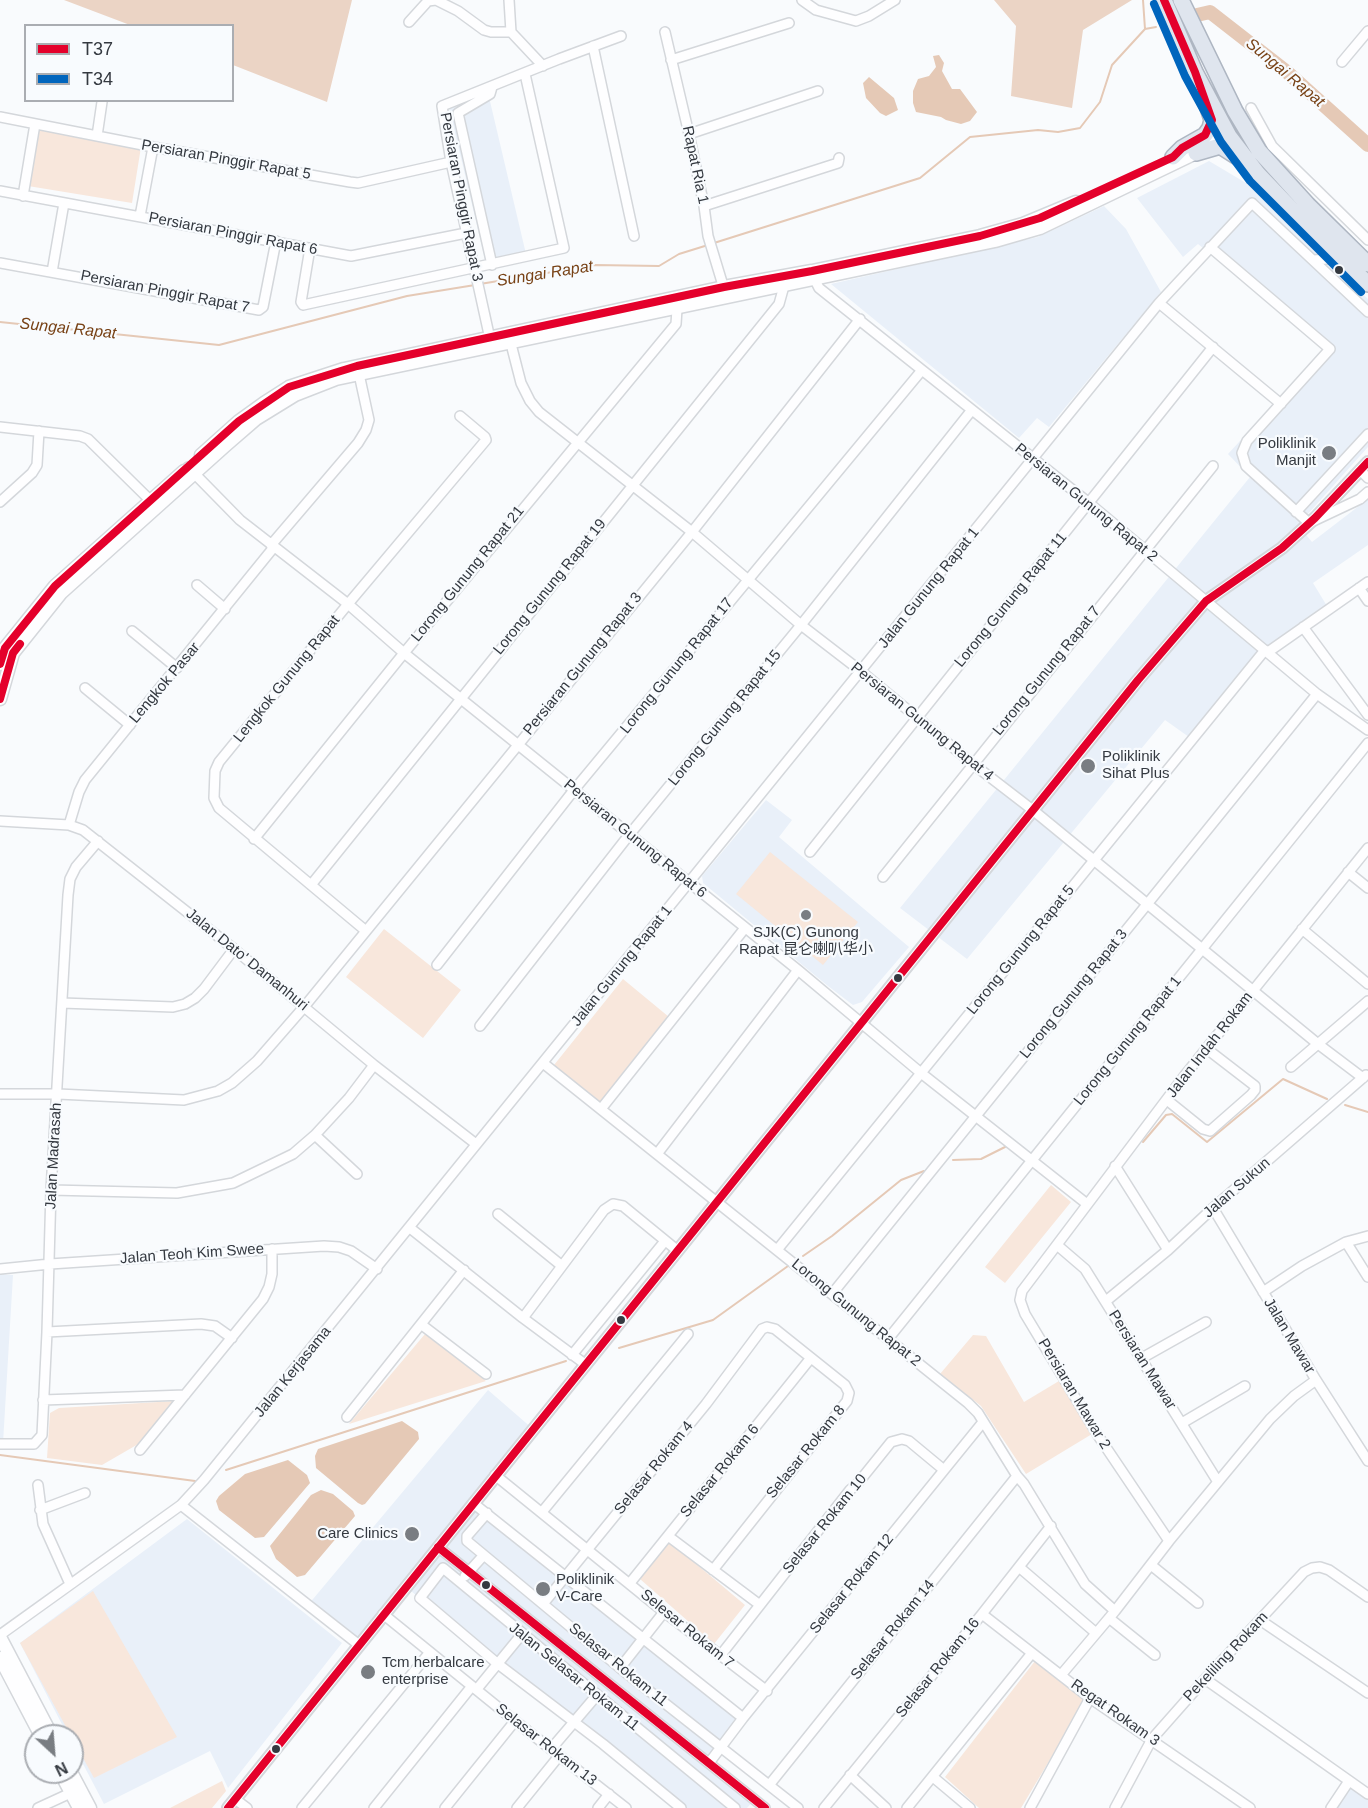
<!DOCTYPE html>
<meta charset="utf-8">
<style>
body{margin:0}
#map{position:relative;width:1368px;height:1808px;overflow:hidden;background:#f9fbfd;font-family:Helvetica,sans-serif}
canvas{display:block}
.legend{position:absolute;left:24px;top:24px;width:210px;height:78px;box-sizing:border-box;background:#f8fbfe;border:2px solid #aaadb2;margin:0;padding:8px 10px;list-style:none;font-size:18px;color:#343940}
.legend li{display:flex;align-items:center;gap:12px;height:30px}
.legend b{width:30px;border:2px solid #aaadb2}
.north{position:absolute;left:24px;top:1724px;width:60px;height:60px;box-sizing:border-box;background:#f8fbfe;border:2px solid #aaadb2;border-radius:50%;rotate:154deg;font-size:16px;font-weight:700;line-height:24px;text-align:center;color:#343940}
.north::after{content:'';display:block;margin:auto;width:21px;height:27px;background:#797d82;clip-path:polygon(50% 0,100% 100%,50% 72%,0 100%)}
</style>
<div id="map">
<canvas width="1368" height="1808"></canvas>
<ul class="legend">
<li><b style="height:8px;background:#e4002b"></b>T37</li>
<li><b style="height:8px;background:#0065bd"></b>T34</li>
</ul>
<div class="north">N</div>
</div>
<script>
const ctx = document.querySelector('canvas').getContext('2d');
ctx.lineJoin = 'round';
function fill(path, color) { ctx.fillStyle = color; ctx.fill(path, 'evenodd'); }
const shape = rows => new Path2D(rows.map(r => 'M' + r).join(''));
function trace(path, color, width, dash) { ctx.strokeStyle = color; ctx.lineWidth = width; ctx.lineCap = dash ? 'butt' : 'round'; ctx.setLineDash(dash || []); ctx.stroke(path); }
function label(font, color, halo, rows, align = 'center') {
  ctx.font = font + ' Helvetica,"Noto Sans SC",sans-serif'; ctx.lineWidth = 4.5; ctx.setLineDash([]); ctx.textBaseline = 'middle'; ctx.strokeStyle = halo; ctx.fillStyle = color; for (const [text, x, y, turn = 0] of rows) {
    ctx.save(); ctx.translate(x, y); ctx.rotate((+turn || 0) * Math.PI / 180); ctx.textAlign = isNaN(turn) ? turn : align; if (halo) ctx.strokeText(text, 0, 0); ctx.fillText(text, 0, 0); ctx.restore();
  }
}
fill(shape([
 [489,97,526,254,486,264,449,107],
 [1209,161,1246,183,1368,299,1368,447,1298,525,1312,542,1368,499,1368,545,1313,583,1327,606,1269,648,1189,737,1165,720,967,959,900,908,1250,477,1228,454,1326,347,1198,244,1183,257,1137,198],
 [1104,206,1126,229,1161,292,1049,427,1037,418,1019,438,831,284,1038,237],
 [766,800,792,820,779,837,909,947,862,1002,853,1005,828,986,703,883,702,876],
 [0,1274,13,1275,3,1443,0,1443],
 [488,1390,533,1429,473,1504,743,1719,709,1763,755,1799,747,1808,680,1808,406,1587,359,1644,308,1605],
 [187,1519,342,1643,228,1788,210,1751,104,1804,72,1743,72,1736,68,1736,20,1643],
 [1349,1783,1368,1796,1368,1808,1332,1808]
]), '#e9f0f9');
fill(shape([
 [37,130,141,147,132,203,28,186],
 [770,852,858,922,823,965,736,894],
 [384,929,461,990,423,1038,346,977],
 [623,979,669,1017,600,1102,554,1065],
 [1051,1185,1071,1202,1005,1283,985,1267],
 [425,1334,486,1381,349,1424],
 [973,1335,986,1336,1024,1402,1059,1381,1092,1434,1026,1474,981,1406,940,1374],
 [175,1401,140,1443,102,1465,47,1458,50,1413,59,1408],
 [670,1542,745,1605,714,1644,640,1579],
 [93,1591,177,1737,94,1778,20,1643],
 [1035,1661,1085,1701,1021,1808,979,1808,945,1777],
 [222,1781,226,1791,212,1808,170,1808]
]), '#f8e7dc');
fill(shape([
 [64,0,352,0,327,102,233,65,232,26,130,25],
 [994,0,1132,0,1083,30,1072,108,1011,96,1016,26]
]), '#ebd4c5');
fill(shape([
 [939,55,944,63,942,71,952,89,960,89,977,112,970,121,961,124,946,120,941,117,916,112,913,103,913,91,918,79,929,76,936,67,933,56],
 [869,77,894,98,898,110,886,116,880,113,866,98,863,83],
 [402,1421,418,1432,419,1439,365,1504,362,1505,358,1503,316,1468,315,1456,318,1449],
 [288,1460,307,1475,310,1483,264,1537,255,1538,219,1510,216,1501,219,1496,245,1474],
 [321,1490,333,1494,353,1511,355,1516,305,1575,297,1577,276,1559,270,1546,311,1495]
]), '#e5c9b6');
trace(shape([
 [1143,0,1145,29],
 [714,243,920,178,970,137,1038,130,1058,132,1080,128,1100,102,1112,65,1145,29,1156,27],
 [480,284,595,265,659,266,679,254,708,245],
 [0,322,219,345,407,296,475,285],
 [1345,1105,1368,1112],
 [1143,1142,1166,1115,1172,1114,1207,1142,1283,1079,1327,1099],
 [953,1160,981,1159,1005,1147],
 [803,1256,832,1236,901,1180,924,1171],
 [619,1348,713,1320,788,1266],
 [0,1455,195,1481],
 [226,1470,566,1361]
]), '#e5c9b6', 2);
trace(shape([
 [1197,15,1210,12,1287,72,1368,145]
]), '#e5c9b6', 14);
const minor = shape([
 [509,0,511,32,543,66],
 [802,0,816,10,856,21,869,16,895,0],
 [409,22,428,1,436,0,458,11,484,30,491,32,511,32],
 [665,32,689,134,704,206,708,236,725,292],
 [593,46,634,236],
 [671,60,789,23],
 [1342,62,1368,31],
 [492,87,490,94,458,113,492,265],
 [1251,108,1272,146,1368,240],
 [0,117,153,147,350,182,358,183,451,162],
 [689,134,818,91],
 [97,136,102,102],
 [0,191,351,256,466,233],
 [23,196,35,124],
 [704,206,838,163,839,158],
 [140,216,153,147],
 [1210,247,1330,349,1247,441,1242,453,1246,466,1309,523,1360,499,1368,492],
 [310,248,301,302,303,305,564,248,525,74],
 [1314,260,1340,258],
 [0,263,259,310,263,307,276,241],
 [52,272,64,203],
 [812,274,819,288,1089,503,1317,694,1368,730],
 [1159,303,1281,404],
 [490,339,451,162,442,106,559,59,621,36],
 [511,344,521,383,530,401,539,412,692,532,801,625,862,672,973,764,1034,811,1318,1044,1363,1078],
 [0,427,80,436,88,439,155,505],
 [188,467,240,520,348,604,404,653,798,970,921,1073,1087,1204],
 [1360,470,1368,478],
 [0,502,32,473,37,465,39,431],
 [1296,512,1368,434],
 [271,545,358,443,366,430,369,420,359,374],
 [197,585,225,609],
 [1359,588,1368,601],
 [1303,627,1368,715],
 [132,631,177,668],
 [1268,652,1368,582],
 [85,688,130,725],
 [0,821,69,825,83,830,234,949,374,1065,476,1144],
 [69,825,79,792,85,780,274,547],
 [254,839,404,653,676,324,677,309],
 [810,852,1213,347],
 [1348,872,1368,888],
 [883,877,1213,466],
 [311,885,779,304,784,286],
 [1302,929,1368,984],
 [366,931,219,808,214,798,215,771,219,762,348,604,486,440,485,437,460,416],
 [437,965,574,790,922,370],
 [62,1003,173,1007,185,1004,195,998,204,989,234,949],
 [480,1026,629,835,801,625,971,411],
 [543,1063,968,1403,978,1413,1017,1476,1024,1484,1085,1584,1115,1611],
 [1291,1067,1368,1001],
 [0,1094,58,1094,184,1100,218,1091,232,1083,257,1061,304,1007,692,532,860,319],
 [1167,1100,1203,1129,1210,1131,1251,1095,1255,1090,1255,1086,1207,1049],
 [601,1109,745,928],
 [315,1135,357,1174],
 [657,1154,798,970],
 [1115,1166,1168,1250],
 [51,1190,177,1193,233,1183,293,1154,315,1135,349,1098,374,1065],
 [1213,1208,1316,1380,1368,1461],
 [498,1214,562,1266],
 [410,1228,523,1318,585,1364],
 [1346,1242,1368,1277],
 [1057,1245,1085,1269,1218,1482],
 [777,1250,1265,650],
 [0,1269,50,1264,324,1246,339,1247,351,1251,377,1269],
 [1263,1292,1302,1266,1346,1242,1368,1236],
 [832,1294,1317,694],
 [1106,1301,1168,1250,1213,1208,1366,1075],
 [523,1318,604,1210,613,1204,623,1206,678,1251],
 [422,1325,486,1374],
 [47,1332,201,1324,215,1326,232,1338],
 [888,1339,1368,743],
 [572,1355,665,1241],
 [1142,1358,1206,1322],
 [43,1400,185,1395],
 [347,1417,464,1270],
 [1182,1423,1245,1386],
 [0,1444,34,1444,42,1435,47,1332,51,1190,68,895,70,879,76,867,98,841],
 [140,1450,263,1299,269,1287,272,1274,272,1249],
 [495,1475,664,1612,767,1691],
 [38,1485,43,1524,70,1584],
 [473,1503,743,1718],
 [181,1505,359,1645],
 [40,1510,85,1493],
 [542,1512,688,1334],
 [487,1513,467,1536,467,1541,620,1668,798,1808],
 [668,1536,760,1605],
 [1169,1541,1099,1437,1025,1314,1020,1300,1022,1291,1185,1075,1368,848],
 [438,1547,765,1808],
 [1151,1565,1198,1603],
 [1019,1567,1096,1633],
 [465,1576,483,1556],
 [630,1583,810,1359],
 [543,1604,706,1404,762,1329,767,1327,775,1329,845,1385,849,1393,847,1401,713,1570],
 [383,1614,515,1721,626,1808],
 [982,1614,1090,1698,1250,1808],
 [1109,1618,1155,1655],
 [1260,1620,1368,1693],
 [0,1635,181,1505,204,1480,1159,303,1252,203,1368,312],
 [720,1656,850,1490,858,1483,891,1442,902,1439,909,1441,944,1470],
 [620,1668,664,1612],
 [1061,1675,1115,1611,1169,1541,1270,1419,1294,1396,1316,1380],
 [1205,1679,1368,1794],
 [477,1689,522,1634],
 [551,1749,597,1695],
 [709,1763,743,1718,983,1422],
 [850,1775,886,1808],
 [933,1777,970,1808],
 [770,1784,1017,1476],
 [235,1799,247,1808],
 [38,1808,75,1791],
 [302,1808,430,1652],
 [374,1808,472,1686],
 [445,1808,515,1721],
 [517,1808,559,1756],
 [598,1808,609,1794],
 [681,1808,603,1744,498,1664,420,1598,443,1568,735,1808],
 [824,1808,982,1614,1051,1526],
 [907,1808,1032,1653],
 [1030,1808,1090,1698],
 [1115,1808,1152,1739,1205,1679,1304,1572,1312,1568,1320,1567,1329,1570,1368,1597],
 [1331,1808,1349,1781]
]);
const tertiary = shape([
 [228,1808,1138,680,1206,601,1282,548,1315,518,1368,462]
]);
const secondary = shape([
 [1198,145,1226,131],
 [201,455,239,421,264,403,289,387,344,369,724,287,812,271,980,236,1023,224,1076,202],
 [0,664,5,648,55,586,184,471],
 [0,699,13,653,61,593,226,445,256,419,295,395,336,379,995,241,1040,228,1204,149],
 [0,1637,52,1736],
 [0,1658,41,1736],
 [60,1772,79,1808],
 [71,1772,90,1808]
]);
const trunk = shape([
 [1164,0,1195,72,1229,136,1258,174,1297,215,1368,284],
 [1181,0,1235,111,1259,151,1308,205,1368,264],
 [1196,153,1220,146,1242,160],
 [1173,157,1182,148,1205,135,1210,128,1212,120,1207,105]
]);
trace(minor, '#d4d7db', 12);
trace(tertiary, '#d4d7db', 14);
trace(secondary, '#d4d7db', 15);
trace(trunk, '#aeb6c2', 18);
trace(minor, '#fefeff', 9);
trace(tertiary, '#fefeff', 10);
trace(secondary, '#fefeff', 12);
trace(trunk, '#dfe5ee', 15);
trace(shape([
 [0,664,5,648,55,586,239,421,289,387,357,366,724,287,812,271,980,236,1040,218,1173,157,1182,148,1205,135,1212,120,1195,72,1164,0],
 [0,699,13,653,20,644],
 [438,1547,765,1808],
 [228,1808,1138,680,1206,601,1282,548,1315,518,1368,462]
]), '#e4002b', 8);
trace(shape([
 [1154,4,1185,76,1221,142,1250,181,1361,292]
]), '#0065bd', 8);
for (const [x, y, r, color] of [
 [1339,270,5,"#343940"],
 [1329,453,8,"#797d82"],
 [1088,766,8,"#797d82"],
 [806,915,6,"#797d82"],
 [898,978,5,"#343940"],
 [621,1320,5,"#343940"],
 [412,1534,8,"#797d82"],
 [486,1585,5,"#343940"],
 [543,1589,8,"#797d82"],
 [368,1672,8,"#797d82"],
 [276,1749,5,"#343940"]
]) { const dot = new Path2D(); dot.arc(x, y, r, 0, 2 * Math.PI); ctx.fillStyle = color; ctx.fill(dot); trace(dot, '#f8fbfe', 2); }
label('15px', '#343940', '#f8fbfe', [
 ["Persiaran Pinggir Rapat 5",226,160,10],
 ["Rapat Ria 1",695,165,78],
 ["Persiaran Pinggir Rapat 3",461,197,79],
 ["Persiaran Pinggir Rapat 6",233,234,11],
 ["Persiaran Pinggir Rapat 7",165,292,11],
 ["Persiaran Gunung Rapat 2",1086,503,39],
 ["Lorong Gunung Rapat 21",468,574,-51],
 ["Lorong Gunung Rapat 19",550,587,-51],
 ["Jalan Gunung Rapat 1",929,588,-51],
 ["Lorong Gunung Rapat 11",1011,600,-51],
 ["Persiaran Gunung Rapat 3",583,664,-51],
 ["Lorong Gunung Rapat 17",677,666,-51],
 ["Lorong Gunung Rapat 7",1047,671,-51],
 ["Lengkok Gunung Rapat",287,679,-51],
 ["Lengkok Pasar",165,683,-50],
 ["Lorong Gunung Rapat 15",725,718,-51],
 ["Persiaran Gunung Rapat 4",922,722,39],
 ["Persiaran Gunung Rapat 6",635,839,39],
 ["Lorong Gunung Rapat 5",1021,950,-51],
 ["Jalan Dato' Damanhuri",247,960,39],
 ["Jalan Gunung Rapat 1",622,966,-51],
 ["Lorong Gunung Rapat 3",1074,994,-51],
 ["Lorong Gunung Rapat 1",1128,1041,-51],
 ["Jalan Indah Rokam",1210,1045,-52],
 ["Jalan Madrasah",54,1156,-87],
 ["Jalan Sukun",1237,1188,-41],
 ["Jalan Teoh Kim Swee",192,1254,-4],
 ["Lorong Gunung Rapat 2",856,1313,39],
 ["Jalan Mawar",1289,1336,59],
 ["Persiaran Mawar",1142,1360,58],
 ["Jalan Kerjasama",293,1372,-51],
 ["Persiaran Mawar 2",1074,1394,59],
 ["Selasar Rokam 8",806,1452,-51],
 ["Selasar Rokam 4",654,1468,-51],
 ["Selasar Rokam 6",720,1471,-51],
 ["Selasar Rokam 10",825,1524,-51],
 ["Selasar Rokam 12",852,1584,-51],
 ["Selesar Rokam 7",687,1629,39],
 ["Selasar Rokam 14",893,1630,-51],
 ["Pekeliling Rokam",1226,1657,-47],
 ["Selasar Rokam 11",618,1665,39],
 ["Selasar Rokam 16",938,1668,-51],
 ["Jalan Selasar Rokam 11",574,1677,39],
 ["Regat Rokam 3",1115,1713,35],
 ["Selasar Rokam 13",546,1745,38]
]);
label('15px', '#343940', '#f8fbfe', [
 ["Poliklinik",1316,444,"right"],
 ["Manjit",1316,461,"right"],
 ["Poliklinik",1102,757],
 ["Sihat Plus",1102,774],
 ["SJK(C) Gunong",806,933,"center"],
 ["Rapat 昆仑喇叭华小",806,950,"center"],
 ["Care Clinics",398,1534,"right"],
 ["Poliklinik",556,1580],
 ["V-Care",556,1597],
 ["Tcm herbalcare",382,1663],
 ["enterprise",382,1680]
], 'left');
label('italic 16px', '#784216', '#f8fbfe', [
 ["Sungai Rapat",1285,73,40],
 ["Sungai Rapat",545,274,-9],
 ["Sungai Rapat",68,329,6]
]);
</script>
